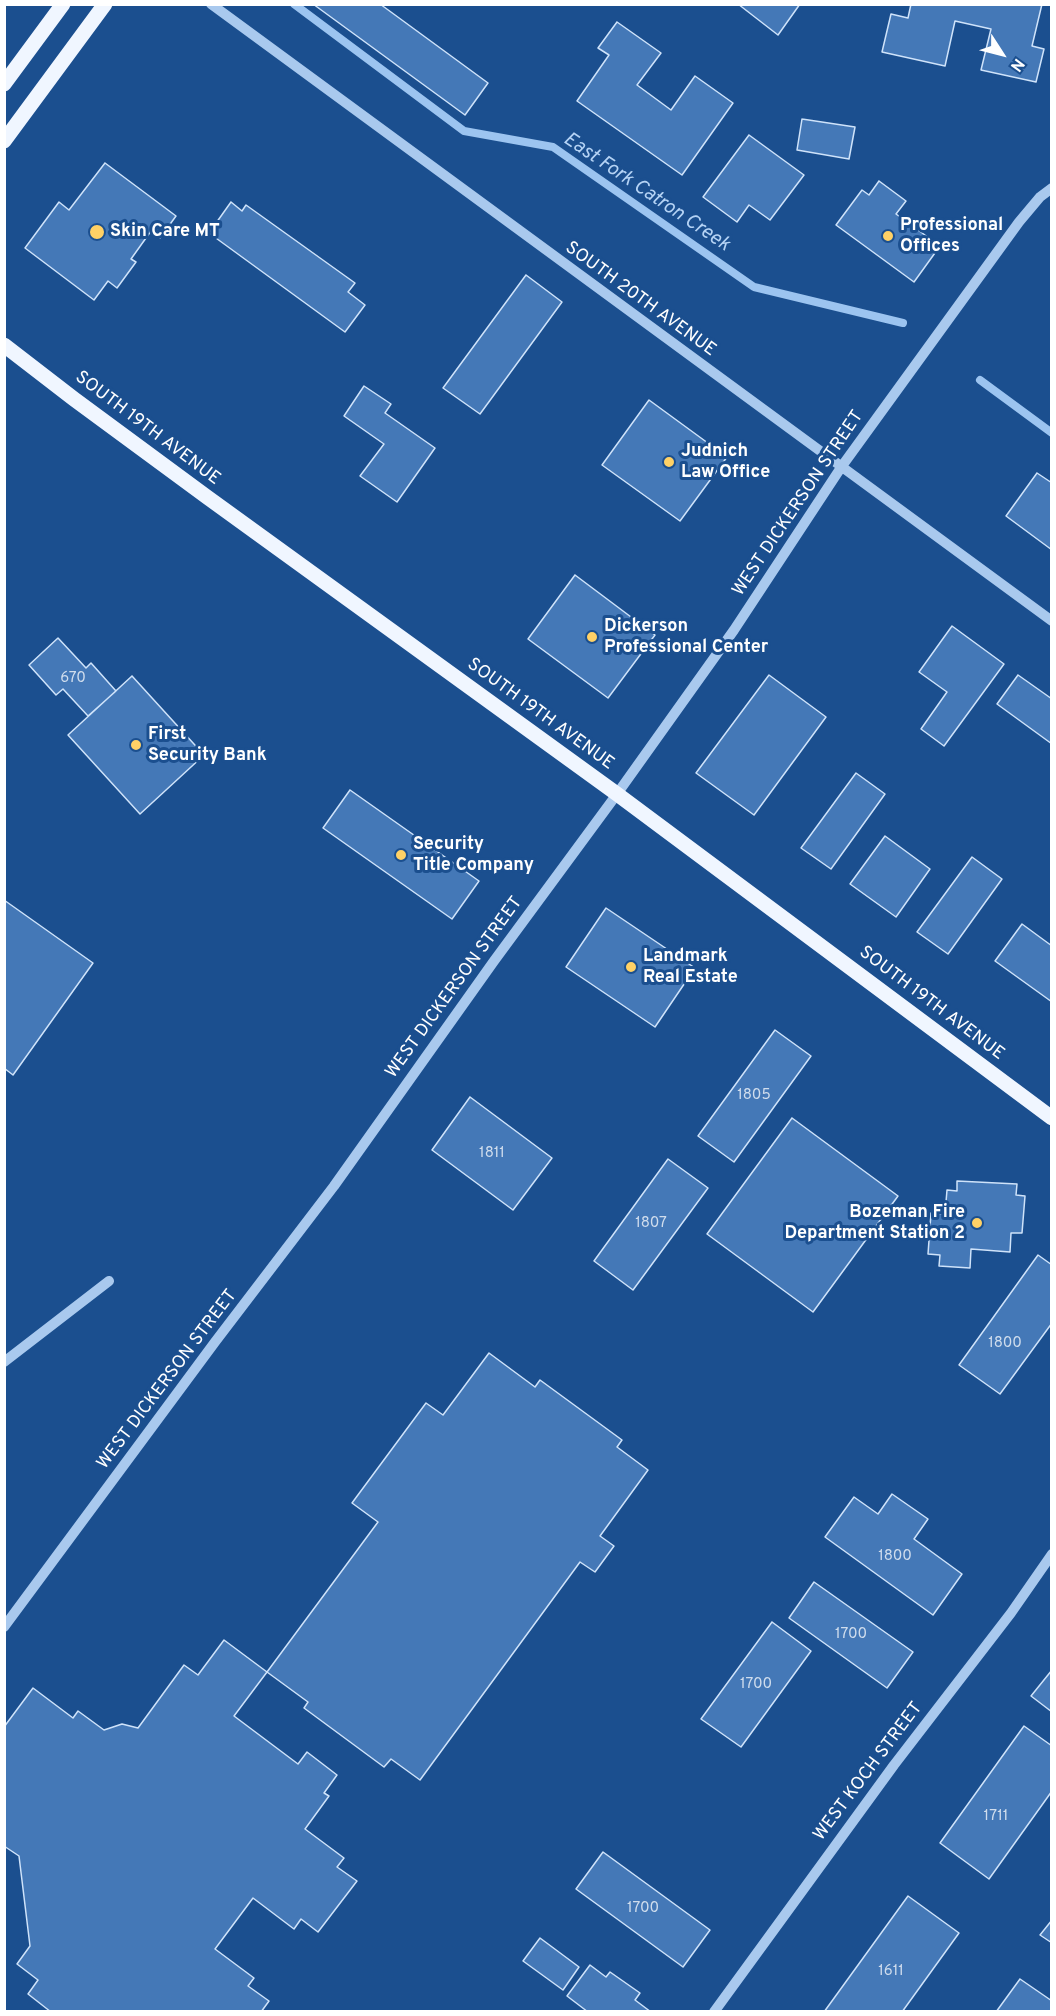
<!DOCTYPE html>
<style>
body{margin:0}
#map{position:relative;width:1056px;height:2016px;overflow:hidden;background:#1b4f8f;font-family:Overpass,sans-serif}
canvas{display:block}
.frame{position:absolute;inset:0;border:6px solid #fff;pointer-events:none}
.north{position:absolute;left:972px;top:24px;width:60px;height:60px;-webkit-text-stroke:4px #1b4f8f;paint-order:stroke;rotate:126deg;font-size:16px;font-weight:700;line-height:24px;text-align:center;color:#fff}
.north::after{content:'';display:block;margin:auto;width:21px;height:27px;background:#fff;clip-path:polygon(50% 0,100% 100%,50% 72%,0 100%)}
</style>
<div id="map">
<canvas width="1056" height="2016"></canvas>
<div class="frame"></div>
<div class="north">N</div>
</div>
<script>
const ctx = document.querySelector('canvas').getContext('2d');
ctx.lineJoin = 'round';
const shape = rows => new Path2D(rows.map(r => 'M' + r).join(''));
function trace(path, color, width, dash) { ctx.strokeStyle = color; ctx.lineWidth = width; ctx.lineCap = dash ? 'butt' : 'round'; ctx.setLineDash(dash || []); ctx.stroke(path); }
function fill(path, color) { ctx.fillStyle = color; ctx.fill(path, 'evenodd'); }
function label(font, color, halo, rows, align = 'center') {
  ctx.font = font + ' Overpass,sans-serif'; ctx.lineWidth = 6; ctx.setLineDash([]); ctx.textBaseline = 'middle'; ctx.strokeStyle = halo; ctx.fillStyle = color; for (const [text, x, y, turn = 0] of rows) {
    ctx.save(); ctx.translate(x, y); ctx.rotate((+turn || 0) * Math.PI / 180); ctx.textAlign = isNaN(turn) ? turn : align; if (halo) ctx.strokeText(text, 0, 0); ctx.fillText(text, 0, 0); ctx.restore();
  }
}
trace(shape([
 [294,4,464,131,553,147,754,287,903,323],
 [980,380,1052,433]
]), '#9cc4f0', 8);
const building = shape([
 [313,4,380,4,488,83,465,115,313,4],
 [738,4,800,4,778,35,738,4],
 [911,4,1042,4,1032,46,1044,49,1036,82,981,70,991,29,955,21,945,66,882,52,891,14,908,18,911,4],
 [617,22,661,53,637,85,671,110,695,76,733,103,682,175,577,101,609,55,598,48,617,22],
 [802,119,855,127,849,159,797,150,802,119],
 [749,135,804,175,770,220,749,205,737,222,703,197,749,135],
 [105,163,176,216,160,238,151,231,131,259,136,262,117,288,108,281,94,300,25,248,59,202,69,210,105,163],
 [879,181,906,201,896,214,940,246,914,282,836,225,862,190,869,195,879,181],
 [231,202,242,211,246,205,355,283,348,292,365,305,345,332,209,233,231,202],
 [526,275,562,302,480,414,443,388,526,275],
 [364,386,391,404,385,413,435,448,397,502,360,476,384,444,344,416,364,386],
 [649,400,727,457,680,521,602,465,649,400],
 [1037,473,1052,483,1052,550,1006,516,1037,473],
 [575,575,655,635,608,698,528,639,575,575],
 [952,626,1004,664,944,746,921,729,947,692,919,672,952,626],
 [58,638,86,668,91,663,116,691,88,716,63,689,56,695,29,665,58,638],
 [769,675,826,717,754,815,696,773,769,675],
 [1018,675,1052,699,1052,744,997,704,1018,675],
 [132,676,204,755,140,814,68,735,132,676],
 [856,773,885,794,831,869,801,848,856,773],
 [350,790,479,881,452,919,323,828,350,790],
 [885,836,930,869,896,917,850,884,885,836],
 [972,857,1002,879,948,954,917,932,972,857],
 [4,900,93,963,13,1075,4,1068,4,900],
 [606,908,695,968,655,1027,566,967,606,908],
 [1022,924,1052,946,1052,1002,995,961,1022,924],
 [775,1030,811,1056,734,1162,698,1136,775,1030],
 [470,1097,552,1158,513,1210,432,1150,470,1097],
 [792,1118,898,1196,813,1312,707,1234,792,1118],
 [668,1159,708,1188,633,1290,594,1261,668,1159],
 [957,1181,1017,1184,1016,1195,1025,1196,1022,1233,1011,1233,1010,1252,971,1249,970,1268,939,1266,940,1255,928,1254,931,1213,945,1214,947,1190,957,1191,957,1181],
 [1038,1255,1052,1265,1052,1323,1000,1394,959,1365,1038,1255],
 [489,1353,535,1387,540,1380,622,1440,617,1447,648,1470,600,1536,614,1546,595,1572,580,1562,420,1780,391,1759,384,1767,304,1708,308,1702,267,1672,378,1522,352,1503,426,1403,443,1415,489,1353],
 [892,1494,928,1519,914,1539,962,1574,933,1615,825,1537,854,1497,878,1514,892,1494],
 [814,1582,913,1652,887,1688,789,1618,814,1582],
 [772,1622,811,1651,741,1747,701,1719,772,1622],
 [224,1640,267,1672,234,1716,298,1764,307,1752,337,1775,324,1793,329,1796,305,1829,344,1858,337,1867,357,1881,318,1932,301,1919,294,1929,253,1898,215,1949,254,1978,248,1986,269,2001,261,2012,51,2012,28,1994,38,1980,17,1964,30,1946,19,1856,4,1846,4,1727,33,1688,73,1718,78,1711,104,1730,122,1724,138,1728,184,1665,198,1675,224,1640],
 [1052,1670,1052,1712,1031,1696,1052,1670],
 [1024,1726,1052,1746,1052,1791,989,1879,940,1843,1024,1726],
 [603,1852,710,1930,683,1967,576,1889,603,1852],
 [908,1896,959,1933,902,2012,824,2012,908,1896],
 [1052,1920,1052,1943,1040,1935,1052,1920],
 [540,1938,579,1967,563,1990,523,1961,540,1938],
 [590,1965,606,1977,610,1972,640,1993,635,2000,651,2012,588,2012,567,1996,590,1965],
 [1020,1979,1052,2001,1052,2012,996,2012,1020,1979]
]);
fill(building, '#4478b7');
trace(building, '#cfe3fa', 1.5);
trace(shape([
 [211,4,1052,621],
 [4,1362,109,1281],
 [4,1627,215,1342,334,1186,494,961,617,794,734,630,842,466,1019,222,1040,197,1052,188],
 [714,2012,894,1765,1011,1613,1052,1554]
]), '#a9c9ee', 10);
trace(shape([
 [4,84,63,4],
 [4,141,105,4],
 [4,345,74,399,207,497,617,794,1052,1118]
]), '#f0f6ff', 15);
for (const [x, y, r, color] of [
 [97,232,8,"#ffd166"],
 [888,236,6,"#ffd166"],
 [669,462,6,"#ffd166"],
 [592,637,6,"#ffd166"],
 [136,745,6,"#ffd166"],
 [401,855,6,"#ffd166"],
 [631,967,6,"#ffd166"],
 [977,1223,6,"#ffd166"]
]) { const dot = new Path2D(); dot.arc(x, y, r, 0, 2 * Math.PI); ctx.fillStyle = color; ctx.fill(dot); trace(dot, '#1b4f8f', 2); }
label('15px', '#d0dded', null, [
 ["670",73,679],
 ["1805",754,1096],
 ["1811",492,1154],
 ["1807",651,1224],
 ["1800",1005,1344],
 ["1800",895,1557],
 ["1700",851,1635],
 ["1700",756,1685],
 ["1711",996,1817],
 ["1700",643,1909],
 ["1611",891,1972]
]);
label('bold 18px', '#fff', '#1b4f8f', [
 ["Professional",900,226],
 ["Offices",900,247],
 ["Skin Care MT",110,232],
 ["Judnich",681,452],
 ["Law Office",681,473],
 ["Dickerson",604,627],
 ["Professional Center",604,648],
 ["First",148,735],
 ["Security Bank",148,756],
 ["Security",413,845],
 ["Title Company",413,866],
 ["Landmark",643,957],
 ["Real Estate",643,978],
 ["Bozeman Fire",965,1213,"right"],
 ["Department Station 2",965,1234,"right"]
], 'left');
label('18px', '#fff', '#1b4f8f', [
 ["SOUTH 20TH AVENUE",640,300,36],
 ["SOUTH 19TH AVENUE",147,429,37],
 ["WEST DICKERSON STREET",799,504,-56],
 ["SOUTH 19TH AVENUE",540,715,36],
 ["WEST DICKERSON STREET",455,988,-54],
 ["SOUTH 19TH AVENUE",931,1004,37],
 ["WEST DICKERSON STREET",168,1380,-53],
 ["WEST KOCH STREET",869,1772,-53]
]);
label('italic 20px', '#b5d3f5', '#1b4f8f', [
 ["East Fork Catron Creek",646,193,34]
]);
</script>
